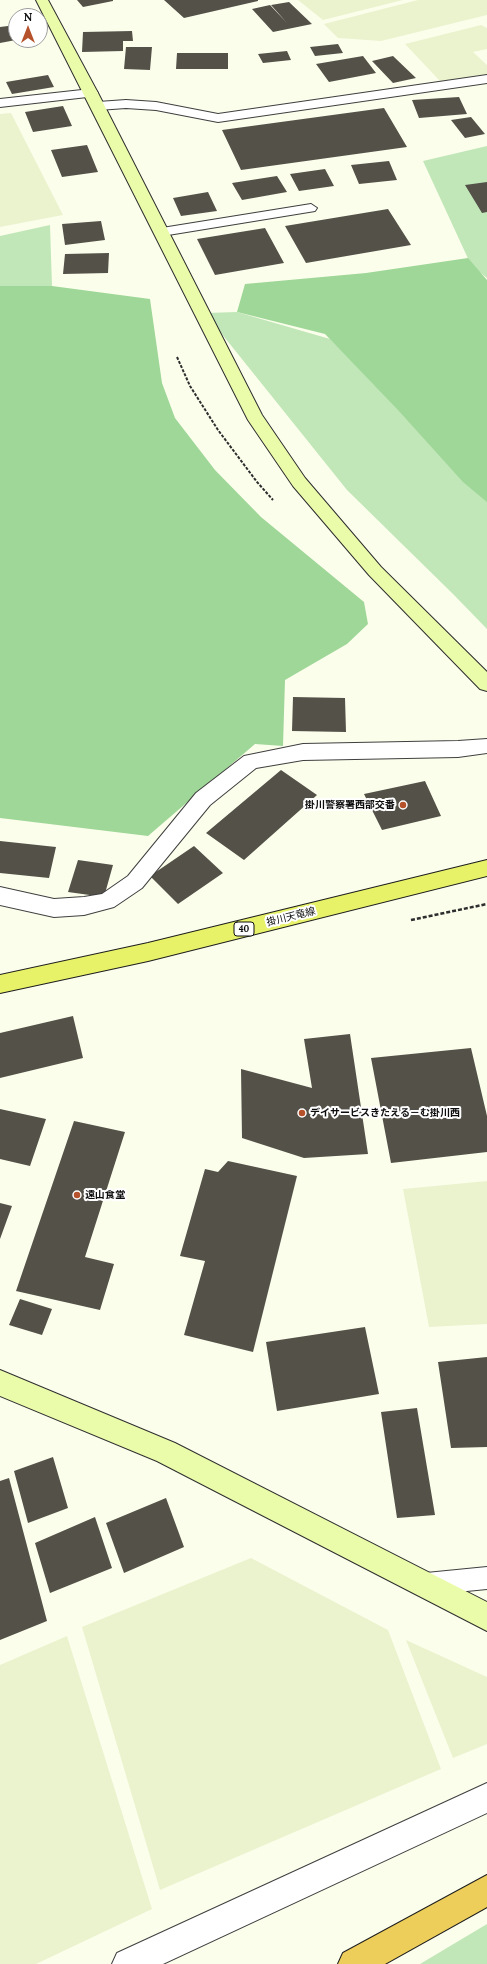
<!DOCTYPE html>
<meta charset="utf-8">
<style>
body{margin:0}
#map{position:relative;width:487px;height:1964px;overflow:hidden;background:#fcfeec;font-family:Lora,serif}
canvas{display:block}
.north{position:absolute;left:8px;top:8px;width:40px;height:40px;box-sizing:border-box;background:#fff;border:1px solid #9e9e9e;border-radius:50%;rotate:0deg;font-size:11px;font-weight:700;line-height:16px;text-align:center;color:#0c0c0c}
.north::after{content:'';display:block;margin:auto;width:14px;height:18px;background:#b5522b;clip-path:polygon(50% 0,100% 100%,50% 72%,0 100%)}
</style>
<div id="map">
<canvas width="487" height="1964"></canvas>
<div class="north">N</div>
</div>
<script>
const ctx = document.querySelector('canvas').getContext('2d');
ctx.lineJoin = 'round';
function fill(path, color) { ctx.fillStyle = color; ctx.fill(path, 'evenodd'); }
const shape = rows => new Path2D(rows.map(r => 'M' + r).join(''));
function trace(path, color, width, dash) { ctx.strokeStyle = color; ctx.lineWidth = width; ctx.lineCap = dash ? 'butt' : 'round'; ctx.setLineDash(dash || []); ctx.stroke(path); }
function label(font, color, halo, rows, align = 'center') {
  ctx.font = font + ' Lora,"Noto Sans JP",serif'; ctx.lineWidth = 4; ctx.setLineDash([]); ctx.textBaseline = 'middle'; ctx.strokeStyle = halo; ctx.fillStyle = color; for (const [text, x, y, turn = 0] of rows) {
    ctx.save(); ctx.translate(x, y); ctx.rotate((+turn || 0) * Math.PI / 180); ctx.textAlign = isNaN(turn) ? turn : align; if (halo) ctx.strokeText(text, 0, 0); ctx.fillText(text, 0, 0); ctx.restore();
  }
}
fill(shape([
 [298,0,403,0,323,20],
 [418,0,487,0,487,15,381,41,338,38,324,24],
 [481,25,487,28,487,49,473,52,487,65,487,75,440,81,405,44],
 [11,113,63,215,0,227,0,114],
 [487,1181,487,1324,429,1327,403,1189],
 [251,1558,388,1630,441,1769,160,1890,82,1627],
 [67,1636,152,1909,36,1964,0,1964,0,1665],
 [406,1640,487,1677,487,1744,453,1758]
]), '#eaf3ce');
fill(shape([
 [487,146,487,278,471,265,423,161],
 [50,225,52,286,0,286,0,236],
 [237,312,330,339,487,497,487,629,453,594,347,490,205,313],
 [487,1924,487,1964,420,1964]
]), '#c1e7b8');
fill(shape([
 [468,258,487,280,487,502,463,482,398,410,325,334,237,312,245,284,366,273],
 [0,286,52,286,150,299,162,383,175,418,215,470,261,517,364,602,368,624,347,644,285,680,283,746,255,744,148,836,0,818]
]), '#9fd798');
fill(shape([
 [77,0,113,0,113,1,83,7],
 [164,0,258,0,258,1,184,18],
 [289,2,312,24,273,32,252,9,270,5,287,23,271,5],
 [16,25,16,40,0,43,0,27],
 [132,31,133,41,123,41,123,51,82,52,83,32],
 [338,44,343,53,315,56,310,47],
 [126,47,152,47,150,70,124,69],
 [287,51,291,60,263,63,258,54],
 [177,53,228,53,228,69,176,69],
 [363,56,376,73,329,82,316,64],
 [393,56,416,78,393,83,372,61],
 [48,75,54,87,12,94,6,82],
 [459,97,467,114,419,118,412,100],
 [63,106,72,126,33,132,25,112],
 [384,108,407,147,241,170,222,130],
 [471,117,485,134,465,138,451,120],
 [87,145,98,172,62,177,51,150],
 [389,161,397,180,359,184,351,165],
 [325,169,334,186,299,191,290,174],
 [277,176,287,192,242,200,232,183],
 [487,182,487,212,482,213,465,185],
 [208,192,217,211,181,216,173,198],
 [388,209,411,245,306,263,285,226],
 [101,221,105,240,65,245,62,224],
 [265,228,284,263,215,275,197,239],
 [109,253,108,273,63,274,65,254],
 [293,697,345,698,346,732,292,731],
 [281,770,317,795,244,860,206,833],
 [425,781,441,816,382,830,364,794],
 [0,841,56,847,49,878,0,873],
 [194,846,223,873,178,904,150,876],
 [78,860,113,865,104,897,68,892],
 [73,1016,83,1058,0,1078,0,1033],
 [350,1034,368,1154,304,1158,242,1138,241,1069,312,1088,304,1039],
 [471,1048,487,1116,487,1152,391,1163,371,1058],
 [0,1109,46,1119,30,1166,0,1159],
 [74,1121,125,1132,85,1257,114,1264,100,1310,16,1291],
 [228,1161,297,1176,253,1352,184,1335,205,1261,180,1256,205,1169,218,1172],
 [0,1203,12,1206,0,1239],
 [20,1299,52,1309,42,1335,9,1325],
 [365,1327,379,1394,277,1411,266,1342],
 [487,1357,487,1447,451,1448,438,1362],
 [417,1408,435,1515,397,1518,381,1412],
 [53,1457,68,1508,28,1523,14,1471],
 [9,1478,47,1621,0,1640,0,1481],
 [166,1498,184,1547,124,1573,106,1523],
 [95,1517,112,1568,50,1593,35,1543]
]), '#545149');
const lane = shape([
 [311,204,317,208,315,211,162,236,156,232,162,228,311,204],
 [487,1567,487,1589,426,1595,418,1592,415,1584,418,1576,426,1573,487,1567]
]);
const street = shape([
 [487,75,487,83,218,122,156,110,126,108,98,110,93,109,91,106,93,103,98,102,126,100,156,102,218,114,487,75],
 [91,89,96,90,98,93,96,96,0,107,0,99,91,89],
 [487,739,487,753,458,757,303,760,256,768,210,805,142,888,114,907,84,915,54,917,0,905,0,887,54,899,84,897,102,894,128,876,196,793,244,756,303,744,458,741,487,739],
 [487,1783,487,1813,163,1964,112,1964,117,1953,487,1783]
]);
const secondary = shape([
 [36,0,48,0,98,93,262,415,305,478,381,567,487,672,487,691,480,689,369,575,293,486,248,420,36,0],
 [0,1370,175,1443,487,1602,487,1631,157,1461,0,1396,0,1370]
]);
const primary = shape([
 [487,860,487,876,148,961,0,993,0,975,148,943,487,860]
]);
const highway = shape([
 [487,1875,487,1907,385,1964,338,1964,343,1953,487,1875]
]);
trace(lane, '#3f3f3f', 2);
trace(street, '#3f3f3f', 2);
trace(secondary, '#2e2e2e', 2);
trace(primary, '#1d1d1d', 2);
trace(highway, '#1d1d1d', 2);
trace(shape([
 [177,357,190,386,218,430,257,482,273,500]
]), '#2e2e2e', 2, [3, 1.5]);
trace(shape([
 [411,920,487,904]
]), '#2e2e2e', 2.5, [4, 2]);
fill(lane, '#fff');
fill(street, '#fff');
fill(secondary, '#eafbaa');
fill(primary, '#e7f268');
fill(highway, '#eece5a');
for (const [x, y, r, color] of [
 [403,805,4,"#b5522b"],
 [302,1113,4,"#b5522b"],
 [77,1195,4,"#b5522b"]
]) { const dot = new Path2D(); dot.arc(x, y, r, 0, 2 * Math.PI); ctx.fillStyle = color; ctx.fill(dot); trace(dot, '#fff', 1.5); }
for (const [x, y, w] of [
 [244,929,20]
]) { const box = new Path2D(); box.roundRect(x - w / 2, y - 7, w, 14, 3); ctx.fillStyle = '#fff'; ctx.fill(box); trace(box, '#0c0c0c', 1); }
label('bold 9px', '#0c0c0c', null, [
 ["40",244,929]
]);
label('bold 10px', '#0c0c0c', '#fff', [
 ["掛川警察署西部交番",395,805,"right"],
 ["デイサービスきたえる－む掛川西",310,1113],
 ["遠山食堂",85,1195]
], 'left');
label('10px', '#0c0c0c', '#fff', [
 ["掛川天竜線",291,917,-14]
]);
</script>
